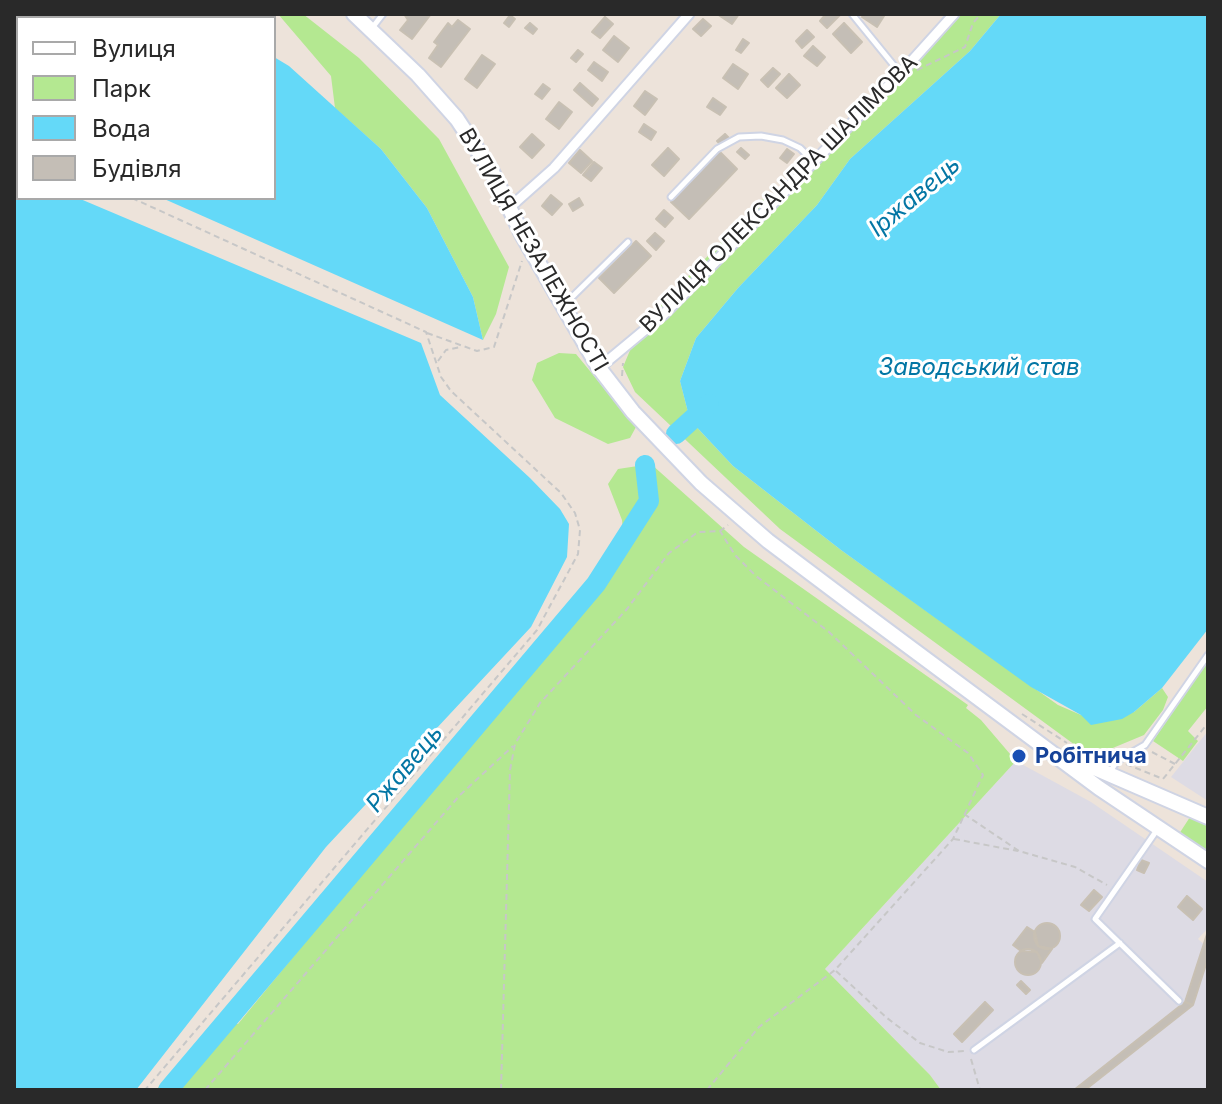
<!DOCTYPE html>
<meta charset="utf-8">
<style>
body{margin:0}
#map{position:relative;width:1222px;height:1104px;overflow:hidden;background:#ede3da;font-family:Inter,sans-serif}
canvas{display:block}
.frame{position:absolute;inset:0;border:16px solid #292929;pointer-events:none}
.legend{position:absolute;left:16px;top:16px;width:260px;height:184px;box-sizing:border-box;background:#fff;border:2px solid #a9a9a9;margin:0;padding:10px 14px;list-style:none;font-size:24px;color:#292929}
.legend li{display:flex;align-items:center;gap:16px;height:40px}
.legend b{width:40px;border:2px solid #a9a9a9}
</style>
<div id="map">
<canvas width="1222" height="1104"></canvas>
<div class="frame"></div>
<ul class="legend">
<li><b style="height:10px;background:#fff"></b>Вулиця</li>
<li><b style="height:22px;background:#b4e891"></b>Парк</li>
<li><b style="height:22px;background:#64d9f8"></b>Вода</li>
<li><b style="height:22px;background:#c4beb6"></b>Будівля</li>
</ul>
</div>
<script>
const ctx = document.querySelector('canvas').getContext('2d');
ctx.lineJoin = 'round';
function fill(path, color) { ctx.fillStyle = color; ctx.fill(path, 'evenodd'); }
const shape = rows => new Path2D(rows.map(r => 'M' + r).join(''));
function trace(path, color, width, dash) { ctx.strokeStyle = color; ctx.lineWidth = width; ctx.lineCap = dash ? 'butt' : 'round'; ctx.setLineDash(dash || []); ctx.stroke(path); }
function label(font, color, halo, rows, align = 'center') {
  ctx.font = font + ' Inter,sans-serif'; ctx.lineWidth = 6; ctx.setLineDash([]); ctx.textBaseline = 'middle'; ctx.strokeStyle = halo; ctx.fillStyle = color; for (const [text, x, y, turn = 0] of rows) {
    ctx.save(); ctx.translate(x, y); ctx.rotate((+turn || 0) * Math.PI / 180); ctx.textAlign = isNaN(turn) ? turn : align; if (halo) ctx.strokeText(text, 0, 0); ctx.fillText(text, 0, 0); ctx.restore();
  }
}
fill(shape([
 [1208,731,1208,801,1171,777],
 [1016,761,1091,802,1208,882,1208,928,1198,939,1208,948,1208,1090,941,1090,930,1075,825,969]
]), '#dddbe4');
fill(shape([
 [278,14,303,14,359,58,439,139,509,267,496,314,483,340,473,297,427,208,381,149,335,108,331,76],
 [949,14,1001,14,970,51,850,159,817,205,738,288,696,338,680,381,690,420,733,466,841,550,1058,705,1081,715,1134,712,1162,688,1168,697,1163,710,1144,735,1108,750,1094,751,1075,745,780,529,635,392,623,367,631,348,630,336,769,193,780,201],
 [559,353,576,354,636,427,630,438,608,444,555,418,532,380,537,363],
 [651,464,744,547,968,705,966,708,981,720,1016,761,825,969,930,1075,941,1090,156,1090,217,1019,238,1024,575,613,624,540,622,520,608,484,618,469],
 [1208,660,1208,706,1188,731,1198,741,1183,761,1153,741],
 [1190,817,1208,825,1208,856,1179,834]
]), '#b4e891');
fill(shape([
 [14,14,149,14,148,18,18,18,18,129,14,128],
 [1001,14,1208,14,1208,629,1162,688,1134,712,1122,719,1091,725,1081,715,1031,687,841,550,733,466,690,420,680,381,696,338,738,288,817,205,850,159,970,51],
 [274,57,289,66,381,149,427,208,473,297,483,340,162,198,274,198],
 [14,174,18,175,18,198,78,198,421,343,440,395,530,478,560,509,569,524,567,557,531,627,326,847,136,1090,14,1090]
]), '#64d9f8');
trace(shape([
 [676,434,709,404],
 [168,1090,596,584,649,501,645,465]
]), '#64d9f8', 20);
const building = shape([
 [404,14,431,14,412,39,400,30,408,20,404,14],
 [717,14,739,14,732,24,717,14],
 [826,14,841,14,827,28,820,21,826,14],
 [864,14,881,14,884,16,877,27,862,17,864,14],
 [510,15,515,19,509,27,504,23,510,15],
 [605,17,613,24,600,38,592,32,605,17],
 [703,19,711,26,701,36,693,29,703,19],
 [458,20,470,29,441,67,429,58,438,45,434,42,448,23,452,27,458,20],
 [530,23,537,29,533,34,525,28,530,23],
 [844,23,862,42,851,53,833,34,844,23],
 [807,30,814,37,802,48,796,41,807,30],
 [614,36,629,48,618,62,603,50,614,36],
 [743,39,749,43,741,53,736,50,743,39],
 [813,46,825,57,817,66,804,56,813,46],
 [578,50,583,54,576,62,571,58,578,50],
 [482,55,495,64,477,88,465,79,482,55],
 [594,62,608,72,602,81,588,70,594,62],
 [733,64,748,74,738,89,723,78,733,64],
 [773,68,780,74,768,87,761,80,773,68],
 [789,74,800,85,787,98,776,88,789,74],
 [580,83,598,99,592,106,574,90,580,83],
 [543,84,550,89,542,99,535,94,543,84],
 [645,91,657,99,645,115,634,106,645,91],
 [713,98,726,107,720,115,707,107,713,98],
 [559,102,572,112,559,129,546,119,559,102],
 [644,124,656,132,651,140,639,132,644,124],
 [532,134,544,145,532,158,520,147,532,134],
 [725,134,730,139,722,146,717,141,725,134],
 [668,148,679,159,664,176,652,165,668,148],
 [741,148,749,155,745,159,737,152,741,148],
 [787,149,794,154,787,163,780,158,787,149],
 [580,150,592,161,581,173,569,163,580,150],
 [719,151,737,169,689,219,671,202,719,151],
 [594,162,602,168,591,181,583,175,594,162],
 [551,195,562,204,552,215,542,206,551,195],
 [579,198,583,205,573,211,569,204,579,198],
 [664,210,673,218,665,227,656,219,664,210],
 [655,233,664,241,656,250,647,241,655,233],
 [636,241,651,256,614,293,599,278,636,241],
 [1141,860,1149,863,1144,873,1137,870,1141,860],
 [1094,890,1102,897,1089,911,1081,905,1094,890],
 [1187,896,1202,909,1193,920,1178,907,1187,896],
 '1034 936a13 13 0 1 1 26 0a13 13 0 1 1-26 0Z',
 [1027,927,1035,932,1038,946,1052,949,1042,963,1037,952,1021,951,1013,945,1027,927],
 [1208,931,1208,958,1193,1005,1185,1002,1208,931],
 '1015 962a13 13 0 1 1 26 0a13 13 0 1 1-26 0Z',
 [1021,981,1030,990,1026,994,1017,985,1021,981],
 [985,1002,993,1010,962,1042,954,1034,985,1002],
 [1185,1002,1193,1005,1085,1090,1074,1090,1185,1002]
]);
fill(building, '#c4beb6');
trace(building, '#c8c0b3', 2);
const service = shape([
 [852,14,900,73],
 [372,28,383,14],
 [671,197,717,149,739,137,761,136,783,140,800,148,813,161],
 [566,303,628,242],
 [1110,772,1117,761,1145,745,1208,655],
 [1157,830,1095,919,1179,1001],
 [974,1050,1120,943]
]);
const minor = shape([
 [509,208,554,168,689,14],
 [599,368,664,314,900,74,954,14]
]);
const secondary = shape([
 [354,14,418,75,457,119,492,172,523,236,599,368,633,412,701,483,768,541,857,608,1099,788,1208,861],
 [1067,756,1208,817]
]);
trace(service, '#cfd4e4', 9);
trace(minor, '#cfd4e4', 13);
trace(secondary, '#cfd4e4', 18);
trace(shape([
 [166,18,167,14],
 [917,70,965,47,973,23,981,14],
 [14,150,18,151],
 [132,198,426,332,441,377,451,391,561,493,575,513,580,530,578,554,537,630,145,1090],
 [427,333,477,351,494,347,522,261],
 [438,361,446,350,461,347],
 [622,376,623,363],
 [1022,714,1067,743],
 [1208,716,1208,720],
 [1092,752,1117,750],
 [1152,752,1175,764],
 [1126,764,1163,779,1208,723],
 [964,814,1019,851,1075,867,1107,885],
 [954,839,1018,851],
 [836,971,887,1018,920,1043,948,1052,966,1051],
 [971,1059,980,1090],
 [205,1090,460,795,513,746],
 [501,1090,510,770,515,744,540,703,627,609,669,553,698,532,720,531,728,525],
 [707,1090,759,1027,835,970,953,839,983,775,968,753,916,715,829,632,756,576,735,555,720,531]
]), '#c7c7c7', 2, [6, 4]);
trace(service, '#fff', 5);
trace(minor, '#fff', 9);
trace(secondary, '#fff', 14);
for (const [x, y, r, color] of [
 [1019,756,8,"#1a4fb4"]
]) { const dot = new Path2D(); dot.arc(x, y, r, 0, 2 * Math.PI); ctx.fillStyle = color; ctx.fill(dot); trace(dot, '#fff', 3); }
label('22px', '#292929', '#fff', [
 ["ВУЛИЦЯ ОЛЕКСАНДРА ШАЛІМОВА",779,194,-45],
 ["ВУЛИЦЯ НЕЗАЛЕЖНОСТІ",533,250,60]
]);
label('bold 22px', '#164399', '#fff', [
 ["Робітнича",1035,756]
], 'left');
label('italic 24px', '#0376a4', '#fff', [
 ["Іржавець",915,197,-40],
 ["Заводський став",979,368],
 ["Ржавець",405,769,-50]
]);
</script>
